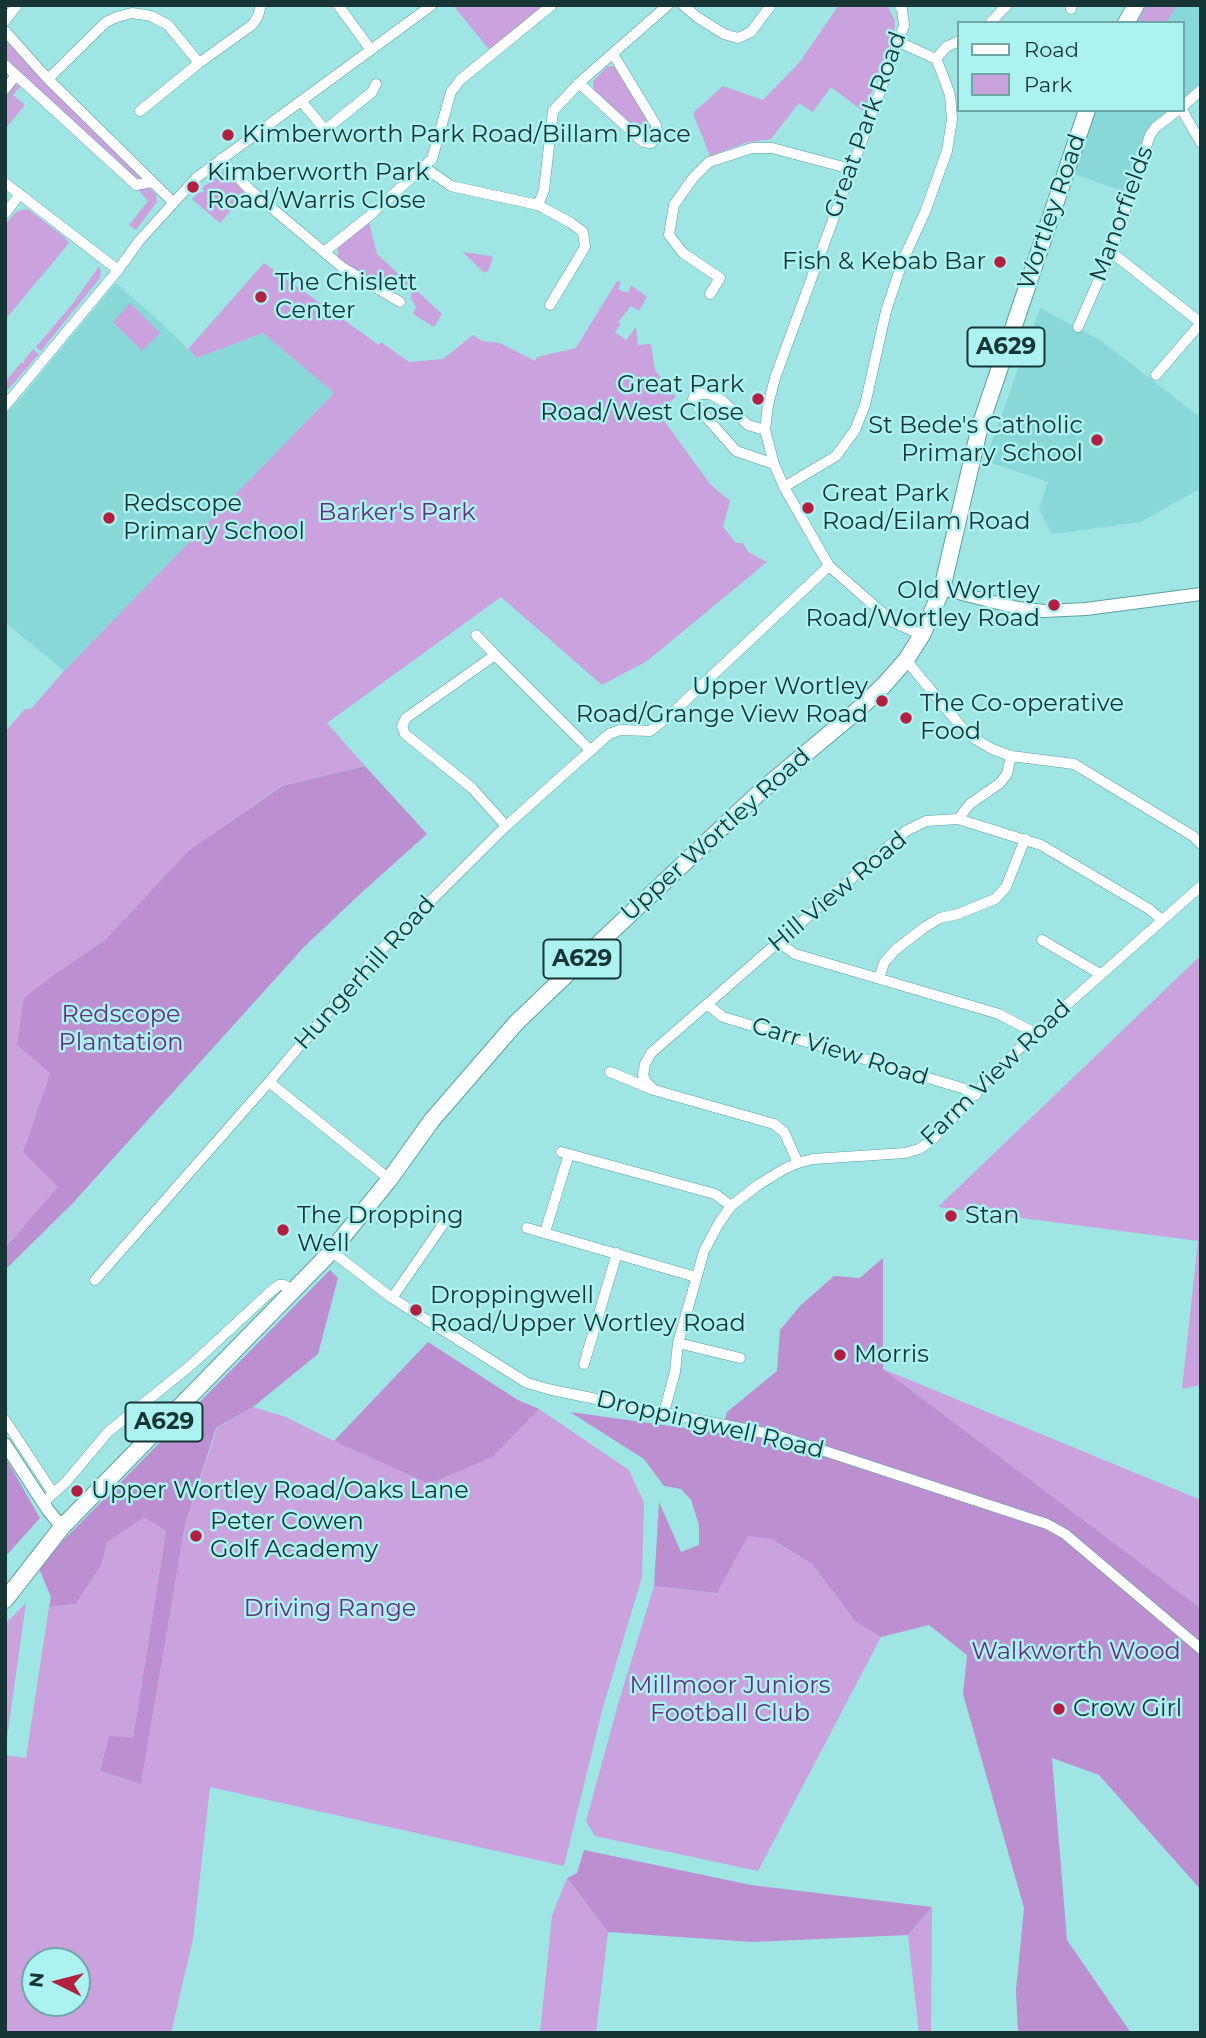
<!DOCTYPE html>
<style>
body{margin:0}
#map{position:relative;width:1206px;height:2038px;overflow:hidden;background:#9ee5e4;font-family:Montserrat,sans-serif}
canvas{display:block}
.frame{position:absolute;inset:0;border:7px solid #173534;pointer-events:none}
.legend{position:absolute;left:957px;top:21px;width:228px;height:91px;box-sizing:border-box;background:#abf2f1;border:2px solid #70a6a5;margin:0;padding:9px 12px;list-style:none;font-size:21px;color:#173534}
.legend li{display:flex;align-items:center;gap:14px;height:35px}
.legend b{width:35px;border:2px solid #70a6a5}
.north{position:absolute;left:21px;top:1947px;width:70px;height:70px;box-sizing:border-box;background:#abf2f1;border:2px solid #70a6a5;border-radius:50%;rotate:276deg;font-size:19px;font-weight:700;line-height:28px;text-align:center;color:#173534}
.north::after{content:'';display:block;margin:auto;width:24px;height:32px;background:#b21f41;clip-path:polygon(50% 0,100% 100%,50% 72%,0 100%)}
</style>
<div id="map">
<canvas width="1206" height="2038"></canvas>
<div class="frame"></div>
<ul class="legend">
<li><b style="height:9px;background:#fff"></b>Road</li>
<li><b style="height:19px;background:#caa2dd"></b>Park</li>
</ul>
<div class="north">N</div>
</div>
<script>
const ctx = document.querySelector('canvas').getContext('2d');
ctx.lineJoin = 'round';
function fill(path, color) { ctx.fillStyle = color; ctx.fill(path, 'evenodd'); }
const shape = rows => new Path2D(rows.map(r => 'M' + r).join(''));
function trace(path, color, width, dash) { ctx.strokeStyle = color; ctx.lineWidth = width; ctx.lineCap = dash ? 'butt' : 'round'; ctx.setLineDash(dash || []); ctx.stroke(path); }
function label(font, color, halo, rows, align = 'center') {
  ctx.font = font + ' Montserrat,sans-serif'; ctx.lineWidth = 5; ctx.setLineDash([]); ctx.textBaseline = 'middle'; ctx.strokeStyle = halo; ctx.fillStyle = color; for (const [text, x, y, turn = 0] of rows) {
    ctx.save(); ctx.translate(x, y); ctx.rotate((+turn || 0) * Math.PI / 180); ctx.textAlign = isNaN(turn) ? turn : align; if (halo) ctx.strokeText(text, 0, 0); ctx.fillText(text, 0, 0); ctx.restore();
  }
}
fill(shape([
 [1136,5,1201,5,1201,90,1183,106,1183,23,1126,23],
 [1087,110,1178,110,1156,127,1130,194,1074,174],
 [116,283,159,321,197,358,263,333,334,393,64,671,5,622,5,414,21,398],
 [1040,308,1100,340,1201,418,1201,488,1141,522,1052,534,1039,510,1048,482,985,461]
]), '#87d8d7');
fill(shape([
 [453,5,545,5,494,47,488,48],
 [839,5,887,5,895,21,894,34,864,112,831,87,813,112,799,103,771,139,745,143,710,156,693,113,723,86,763,100,799,63],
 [1147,5,1177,5,1166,23,1137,23],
 [5,38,36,73,141,178,138,179,135,177,5,59],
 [613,66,617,68,655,131,653,137,646,139,594,91,593,81,607,67],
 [15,84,21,86,13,95,25,105,5,129,5,95],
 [223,172,229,173,246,193,220,223,192,199,199,191,200,193,204,191,202,188],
 [147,186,156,194,157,202,136,230,129,225,148,201,137,188],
 [25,209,29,210,64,237,69,243,5,320,5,225,16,212],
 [369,222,377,254,442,314,434,327,413,314,416,307,411,299,412,292,403,287,400,291,381,279,374,282,338,258,338,248],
 [463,252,491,256,493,258,488,271,484,273],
 [264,263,379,345,381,342,409,362,443,359,473,335,482,341,500,343,535,361,537,357,576,348,617,281,621,283,618,289,628,293,631,285,647,297,639,311,631,306,618,322,621,324,615,332,626,340,636,327,638,345,651,344,655,370,676,397,657,411,710,484,730,501,723,527,736,543,743,543,748,552,767,562,647,661,602,685,501,597,327,723,365,766,281,786,188,851,106,939,58,972,50,1073,23,1152,59,1187,5,1248,5,732,25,709,31,709,64,671,334,393,263,333,197,358,188,349],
 [99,266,101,271,100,278,41,351,36,347,74,302],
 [130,303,160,333,142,351,113,322],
 [33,349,39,354,5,393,5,382,21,363,24,363,24,360],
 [1201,955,1201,1385,1182,1389,1198,1241,938,1207],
 [883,1369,1201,1500,1201,1610,1195,1604],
 [253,1407,286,1417,334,1441,429,1484,493,1457,539,1409,629,1470,644,1503,642,1577,603,1707,564,1866,210,1787,193,1939,171,2033,5,2033,5,1755,26,1758,49,1607,76,1604,101,1566,107,1542,144,1516,166,1531,133,1738,109,1737,100,1771,141,1784,185,1525,217,1428],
 [35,1961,77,1961,77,2003,35,2003],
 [748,1535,772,1539,812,1564,856,1622,881,1637,758,1871,595,1836,586,1821,619,1701,654,1586,717,1593],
 [26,1603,5,1752,5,1624],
 [567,1878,608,1932,596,2033,540,2033,552,1916],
 [932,1907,931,2033,919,2033,908,1935]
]), '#caa2dd');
fill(shape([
 [365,766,427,834,360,894,304,947,72,1204,5,1270,5,1248,58,1187,23,1152,50,1073,17,1045,24,998,58,972,106,939,188,851,282,786],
 [883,1258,883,1369,1195,1604,1201,1610,1201,1890,1099,1775,1052,1758,1067,1940,1131,2033,1018,2033,1016,1990,1024,1908,963,1694,967,1655,929,1625,881,1637,856,1622,812,1564,772,1539,748,1536,717,1593,654,1586,659,1502,681,1552,699,1545,699,1525,691,1500,681,1489,664,1486,644,1459,570,1412,721,1433,727,1412,777,1371,780,1330,801,1305,834,1276,860,1278],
 [330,1270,338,1278,318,1354,253,1407,216,1428,185,1525,141,1784,100,1771,109,1736,133,1738,166,1531,144,1517,107,1542,101,1566,76,1604,49,1607,51,1597,38,1566],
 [428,1342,518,1400,539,1409,493,1457,429,1484,334,1441],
 [5,1457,40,1518,5,1557],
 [584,1850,751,1885,932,1907,908,1935,752,1942,608,1932,567,1878,577,1873]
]), '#bc8fd1');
const minor = shape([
 [338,5,371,50],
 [683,5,697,17,724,34,738,38,751,32,771,5],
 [899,5,902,9,904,26,775,378,768,405,765,430,774,464,784,487,829,566,893,622,922,635],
 [1071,9,1072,5],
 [5,21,17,5],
 [990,23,1007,5],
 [5,31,48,79,173,202],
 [936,59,946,47,959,41],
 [5,65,136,185,152,182],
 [48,79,106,22,117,17,132,13,151,16,168,25,199,63],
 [579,83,643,142,651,143,658,137,656,125,613,54],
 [5,89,16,75],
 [301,101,325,130,372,92,376,84],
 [1183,106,1201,90],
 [1182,110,1201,143],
 [140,111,199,63,252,25,258,16,261,5],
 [221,159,249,189,342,267,400,302],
 [424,167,451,186,538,205,571,223,583,232,585,247,550,305],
 [5,183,118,270],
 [538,205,544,190,553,111,579,83,668,5],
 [5,214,20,194],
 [324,252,368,217,432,159,451,92,460,80,552,5],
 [1111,252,1201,323],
 [710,294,720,278,683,253,669,235,674,205,693,178,709,162,752,148,772,148,851,169],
 [1078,327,1111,252,1150,135,1156,127,1178,110],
 [1156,375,1201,323],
 [5,406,118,270,139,241,196,178,432,5],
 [765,430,748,425,723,401,710,394,695,394,693,399,700,410,736,451,774,464],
 [784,487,836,456,855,430,865,405,886,311,903,260,925,212,947,151,952,119,950,95,942,73,936,59,899,42],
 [476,635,495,655],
 [906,660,963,729,975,739,992,749,1011,756,1074,764,1193,836,1201,844],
 [958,819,970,804,1000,783,1007,774,1011,756],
 [506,826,472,788,405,734,402,726,406,718,495,655,591,751],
 [1042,940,1100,974],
 [778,942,795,954,999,1014,1035,1033],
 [879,978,884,963,895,950,925,927,940,918,958,914,995,899,1006,887,1025,839],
 [708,1005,723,1017,962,1088,976,1095],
 [610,1072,654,1090,774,1124,784,1132,798,1163],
 [269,1082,377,1169,389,1180],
 [654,1090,646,1082,643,1075,645,1064,651,1053,906,831,926,821,958,819,1041,845,1149,909,1161,919],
 [561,1152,715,1194,731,1206],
 [527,1228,696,1277],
 [545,1232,569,1154],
 [331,1251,392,1298,527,1383,552,1390,779,1436,1047,1524,1065,1534,1201,1649],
 [95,1280,269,1082,380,951,506,826,609,734,620,730,650,731,670,715,829,566],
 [392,1298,444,1223],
 [678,1343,740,1358],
 [584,1364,617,1253],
 [664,1412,675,1372,678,1343,704,1251,719,1223,731,1206,758,1185,784,1169,798,1163,813,1159,905,1153,919,1149,931,1141,995,1072,1035,1033,1201,886],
 [5,1420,53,1493],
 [43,1503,66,1482,108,1432,190,1366,269,1293,279,1285,284,1285,293,1291]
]);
const tertiary = shape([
 [942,589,1018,608,1044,611,1086,609,1201,594],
 [5,1444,48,1510,62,1527]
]);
const primary = shape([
 [1126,23,1136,5],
 [5,1600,62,1527,328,1255,389,1180,432,1120,516,1023,611,932,761,791,859,709,884,685,906,660,922,635,942,589,980,426,1087,110]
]);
trace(minor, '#5ba1a0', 11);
trace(tertiary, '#5ba1a0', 14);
trace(primary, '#5ba1a0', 18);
trace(minor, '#fff', 10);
trace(tertiary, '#fff', 12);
trace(primary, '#fff', 16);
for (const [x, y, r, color] of [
 [228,135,7,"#b21f41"],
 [193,187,7,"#b21f41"],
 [1000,262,7,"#b21f41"],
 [261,297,7,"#b21f41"],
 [758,399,7,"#b21f41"],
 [1097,440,7,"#b21f41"],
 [808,508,7,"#b21f41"],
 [109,518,7,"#b21f41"],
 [1054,605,7,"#b21f41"],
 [882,701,7,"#b21f41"],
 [906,718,7,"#b21f41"],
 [951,1216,7,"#b21f41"],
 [283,1230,7,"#b21f41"],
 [416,1310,7,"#b21f41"],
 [840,1355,7,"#b21f41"],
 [77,1491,7,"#b21f41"],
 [196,1536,7,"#b21f41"],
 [1059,1709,7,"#b21f41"]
]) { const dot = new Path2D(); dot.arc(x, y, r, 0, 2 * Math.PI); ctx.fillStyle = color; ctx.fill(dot); trace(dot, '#abf2f1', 2.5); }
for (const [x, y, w] of [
 [1006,347,77],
 [582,959,77],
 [164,1422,77]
]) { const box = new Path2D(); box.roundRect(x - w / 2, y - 19.5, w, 39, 5); ctx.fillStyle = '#abf2f1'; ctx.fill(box); trace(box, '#173534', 2); }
label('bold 23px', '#173534', null, [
 ["A629",1006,347],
 ["A629",582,959],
 ["A629",164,1422]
]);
label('24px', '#173534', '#abf2f1', [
 ["Great Park Road",866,125,-70],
 ["Wortley Road",1052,212,-71],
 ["Manorfields",1122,214,-70],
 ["Upper Wortley Road",716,835,-42],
 ["Hill View Road",838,892,-40],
 ["Hungerhill Road",365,973,-48],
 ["Carr View Road",840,1052,17],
 ["Farm View Road",996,1073,-44],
 ["Droppingwell Road",710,1425,13]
]);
label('24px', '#173534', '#abf2f1', [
 ["Kimberworth Park Road/Billam Place",242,135],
 ["Kimberworth Park",207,173],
 ["Road/Warris Close",207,201],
 ["Fish & Kebab Bar",986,262,"right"],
 ["The Chislett",275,283],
 ["Center",275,311],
 ["Great Park",744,385,"right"],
 ["Road/West Close",744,413,"right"],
 ["St Bede's Catholic",1083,426,"right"],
 ["Primary School",1083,454,"right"],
 ["Great Park",822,494],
 ["Road/Eilam Road",822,522],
 ["Redscope",123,504],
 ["Primary School",123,532],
 ["Old Wortley",1040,591,"right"],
 ["Road/Wortley Road",1040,619,"right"],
 ["Upper Wortley",868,687,"right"],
 ["Road/Grange View Road",868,715,"right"],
 ["The Co-operative",920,704],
 ["Food",920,732],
 ["The Dropping",297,1216],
 ["Well",297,1244],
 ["Stan",965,1216],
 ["Droppingwell",430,1296],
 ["Road/Upper Wortley Road",430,1324],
 ["Morris",854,1355],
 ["Upper Wortley Road/Oaks Lane",91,1491],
 ["Peter Cowen",210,1522],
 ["Golf Academy",210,1550],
 ["Crow Girl",1073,1709]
], 'left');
label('24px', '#672f7e', '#abf2f1', [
 ["Barker's Park",397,513],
 ["Redscope",121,1015],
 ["Plantation",121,1043],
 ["Driving Range",330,1609],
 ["Walkworth Wood",1076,1652],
 ["Millmoor Juniors",730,1686],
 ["Football Club",730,1714]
]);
</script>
